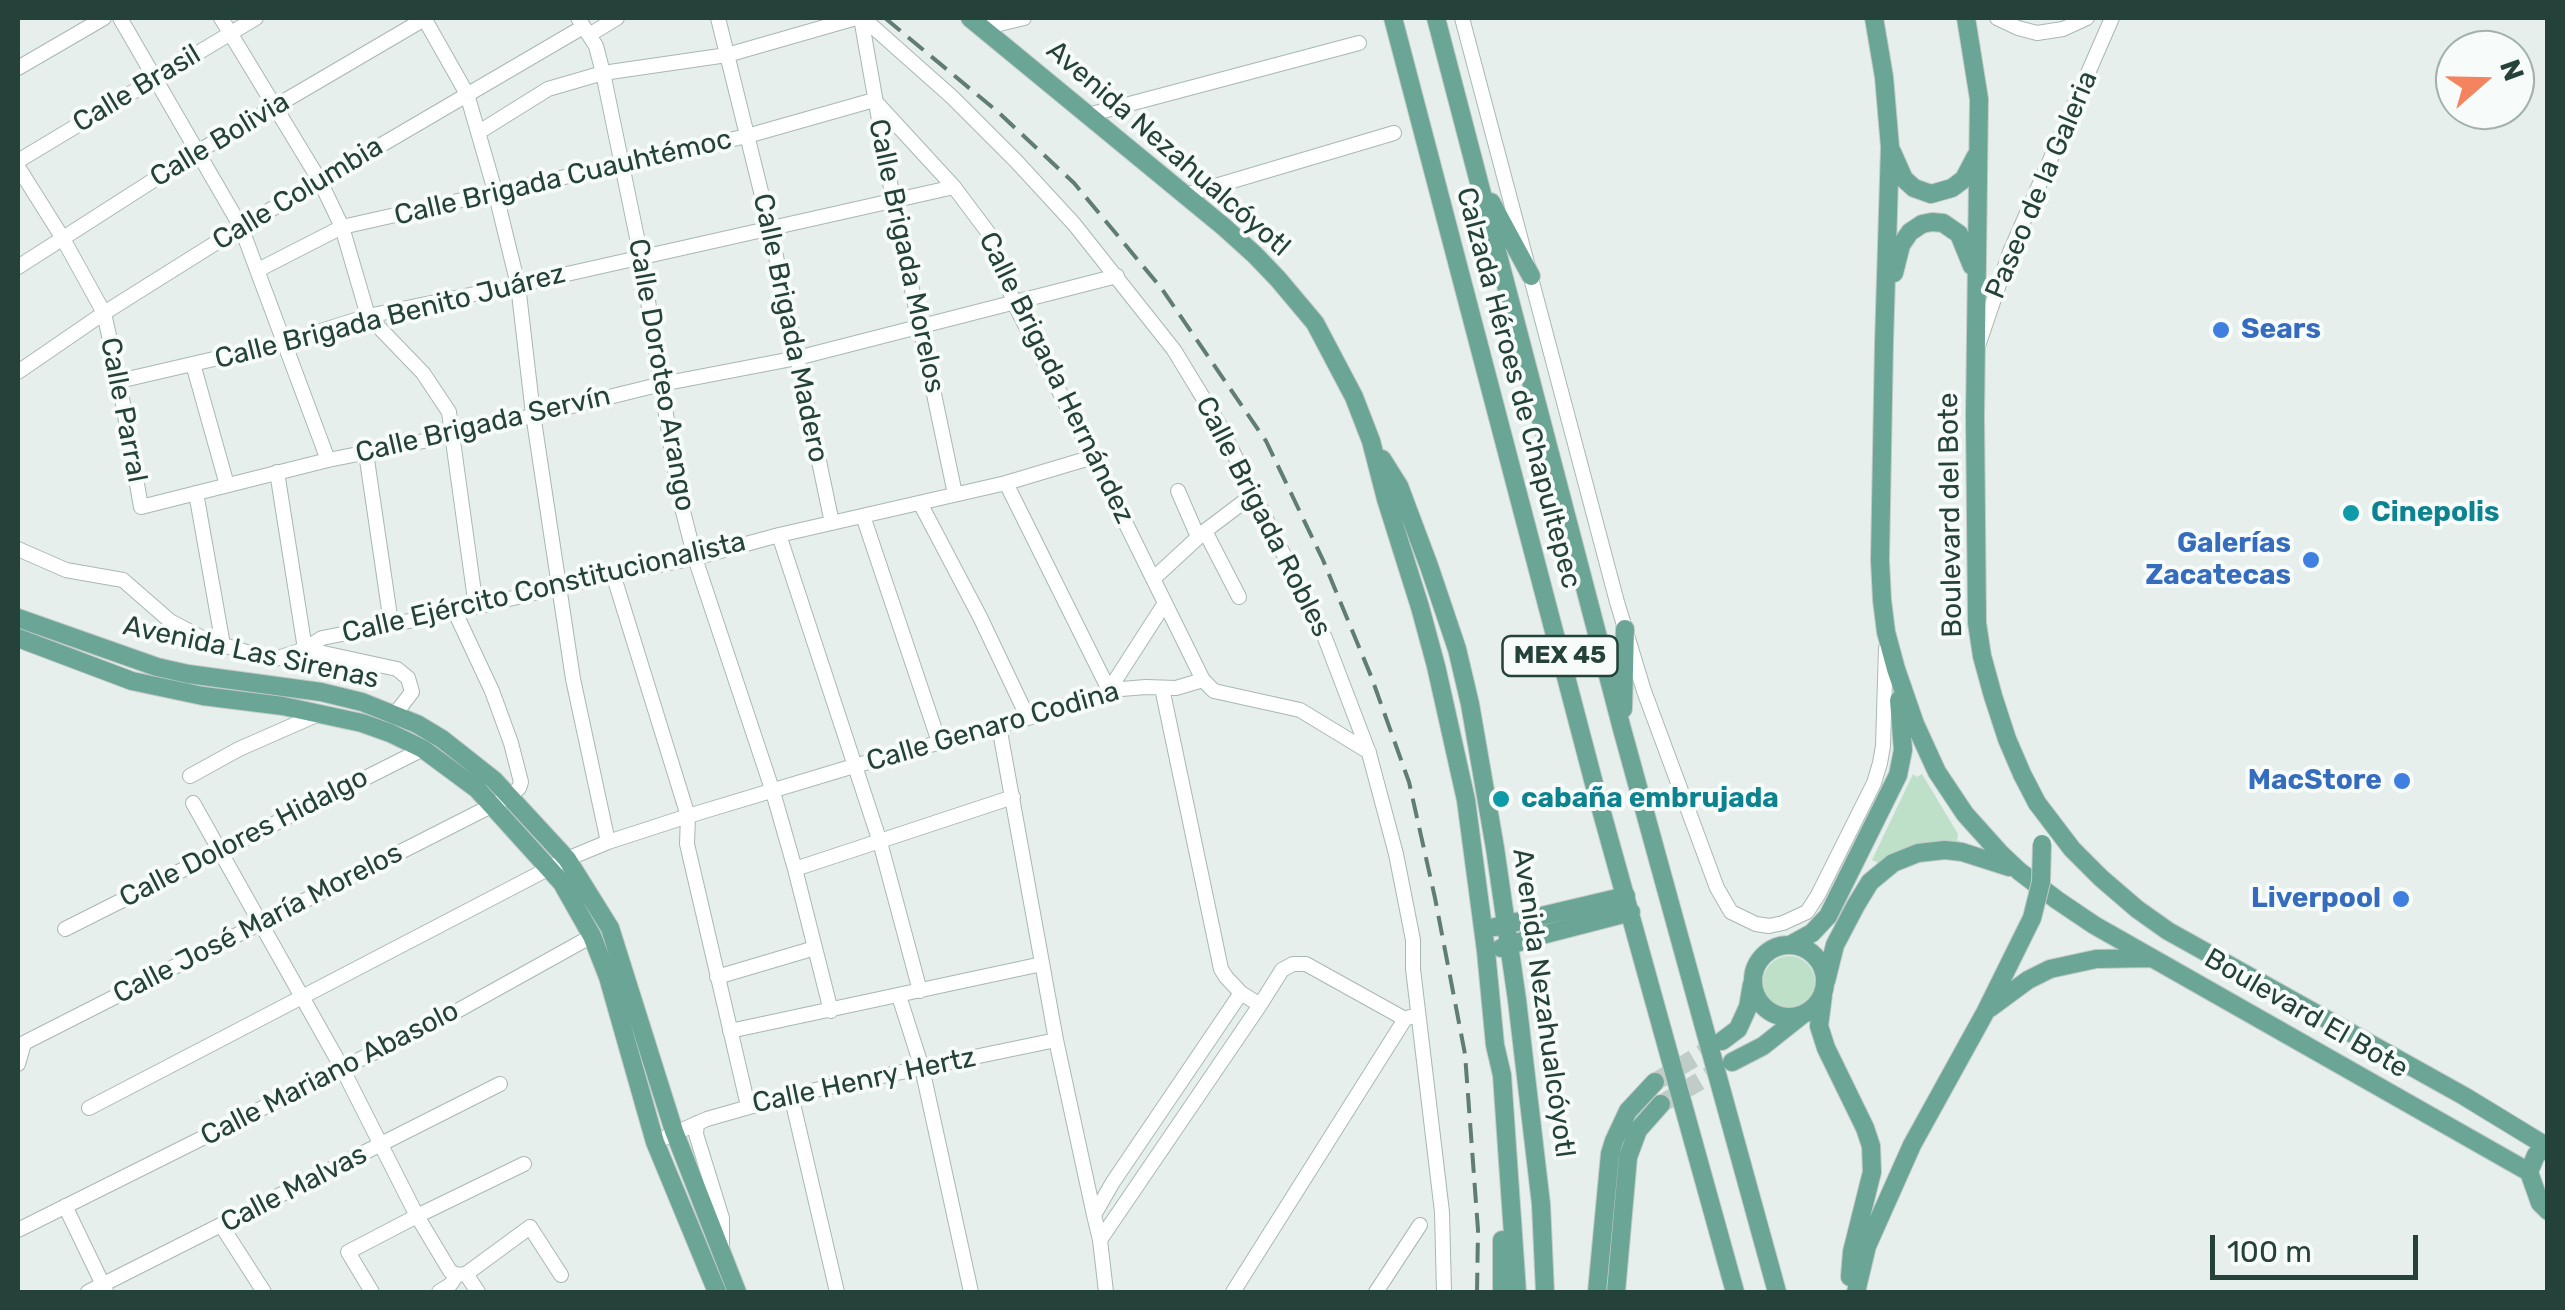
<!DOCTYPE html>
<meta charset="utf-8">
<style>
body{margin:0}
#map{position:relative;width:2565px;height:1310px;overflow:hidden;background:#e6efeb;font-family:Rubik,sans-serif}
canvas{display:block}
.frame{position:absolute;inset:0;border:20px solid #24423a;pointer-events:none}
.north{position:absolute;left:2435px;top:30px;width:100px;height:100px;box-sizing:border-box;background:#f7fbf9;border:2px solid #a3b1ad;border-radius:50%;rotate:70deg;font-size:28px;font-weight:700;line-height:40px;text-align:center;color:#24423a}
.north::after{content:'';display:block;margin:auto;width:35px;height:45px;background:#f4845f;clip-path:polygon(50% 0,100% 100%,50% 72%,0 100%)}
.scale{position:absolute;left:2210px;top:1235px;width:208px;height:45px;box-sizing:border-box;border:5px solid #24423a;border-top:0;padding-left:12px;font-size:30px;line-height:35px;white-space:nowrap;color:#24423a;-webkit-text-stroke:8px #f7fbf9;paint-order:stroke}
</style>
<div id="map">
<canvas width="2565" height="1310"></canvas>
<div class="frame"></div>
<div class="north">N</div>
<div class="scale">100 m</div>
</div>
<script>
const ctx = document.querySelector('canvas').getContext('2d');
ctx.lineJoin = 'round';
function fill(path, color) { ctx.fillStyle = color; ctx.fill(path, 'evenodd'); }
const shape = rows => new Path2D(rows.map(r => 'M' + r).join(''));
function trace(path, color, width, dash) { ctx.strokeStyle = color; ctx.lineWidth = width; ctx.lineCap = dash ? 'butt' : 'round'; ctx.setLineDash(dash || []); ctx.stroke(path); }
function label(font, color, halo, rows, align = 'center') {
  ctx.font = font + ' Rubik,sans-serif'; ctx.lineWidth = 8; ctx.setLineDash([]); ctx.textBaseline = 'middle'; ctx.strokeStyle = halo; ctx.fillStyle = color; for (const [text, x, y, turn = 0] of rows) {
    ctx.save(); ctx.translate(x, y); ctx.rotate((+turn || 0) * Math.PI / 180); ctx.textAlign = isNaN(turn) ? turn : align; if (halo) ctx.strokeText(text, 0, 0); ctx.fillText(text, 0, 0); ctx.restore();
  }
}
fill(shape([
 [1913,774,1917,777,1922,774,1958,834,1957,840,1961,842,1877,867,1877,862,1872,860],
 '1763 982a26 26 0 1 1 52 0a26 26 0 1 1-52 0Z'
]), '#bfe0c8');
trace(shape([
 [1655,1082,1722,1041],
 [1661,1104,1729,1064]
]), '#bfccc8', 18, [18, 9]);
const minor = shape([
 [120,18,241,227,328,460],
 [221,18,320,181,342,227,368,316,423,373,449,412,476,607],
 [424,18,467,94,495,191,518,285,533,414,573,679,608,842],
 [578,18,596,46,603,73,641,257,679,496,695,558,773,792,795,869,831,1011],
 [718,18,770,228,832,523],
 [861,18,893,199,955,494],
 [863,18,952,97,1016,161,1074,224,1174,350,1219,424,1325,638,1369,753,1396,854,1413,940,1413,969,1442,1212,1444,1292],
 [1462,18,1617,602,1644,691,1717,888,1731,912,1756,924,1769,926,1783,923,1807,912,1818,895,1874,783,1880,763,1883,746,1886,648],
 [1997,18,2018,28,2037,33,2063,29,2087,18],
 [983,28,1024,18],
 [589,35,617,18],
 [18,68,104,18],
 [1088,115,1359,43],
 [479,132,548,89,603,73,727,55,856,18],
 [18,161,256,18],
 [18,167,62,237,104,313,119,381,141,507,328,460,454,435,662,384,797,358,1117,276],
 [1185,195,1394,133],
 [18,267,199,151,426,18],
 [258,270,342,227,747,136,874,100,954,187,990,235,1014,303,1093,457,1203,680],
 [1979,343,2010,252,2112,18],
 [193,364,227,485],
 [18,372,104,313,241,227,583,27],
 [119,381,283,343,368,316,518,285,954,187],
 [366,453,391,623],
 [277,472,305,649,397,669,408,678,412,692,395,714],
 [1006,483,1109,690],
 [1178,491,1198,537],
 [196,493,223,645],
 [920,503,980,617,1028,718],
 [863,516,939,742],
 [1205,531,1239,597],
 [779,535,880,842,920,991],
 [18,549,66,570,123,580,170,621,204,639,272,660,305,649,322,638,455,612,613,574,695,558,779,535,1006,483,1093,457],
 [613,574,688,816,687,844,748,1106],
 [1153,579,1205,531,1254,494],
 [1162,688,1221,969,1226,977,1241,993,1260,1005,1282,970,1293,964,1306,964,1405,1019],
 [1109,690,1165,603],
 [999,726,1056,1040,1094,1215],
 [190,776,239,749,321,713],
 [193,803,342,1068,417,1216,450,1271,457,1275,466,1274,478,1292],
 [795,869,1013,797],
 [65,929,423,749],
 [717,977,815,948],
 [899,996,922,1068,971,1292],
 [730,1031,1042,964],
 [24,1043,493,805,510,796,519,788,521,782,511,743,492,691,455,612],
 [18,1064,24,1043],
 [791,1095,837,1292],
 [89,1108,567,859,608,842,688,816,854,766,1028,718,1103,694,1109,690,1146,687,1176,688,1203,680,1214,691,1300,710,1369,752],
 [697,1123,696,1134,722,1218,722,1247],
 [655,1142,707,1119,791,1095,1056,1040],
 [65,1206,106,1291],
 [221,1225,264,1292],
 [18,1230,457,1011,592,936],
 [1100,1240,1260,1005],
 [466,1274,530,1227,561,1275],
 [88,1292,500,1084],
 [372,1292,348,1252,417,1216,524,1164],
 [439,1292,450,1285,457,1275],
 [1106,1292,1100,1240,1094,1215,1113,1182,1241,993],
 [1233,1292,1405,1019,1410,1017],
 [1376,1292,1420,1225]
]);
const major = shape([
 [970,18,1224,227,1255,255,1278,279,1315,323,1354,397,1371,441,1386,499,1420,607,1436,666,1466,800,1486,951,1495,1045,1502,1075,1517,1292],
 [1393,18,1597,795,1735,1292],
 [1436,18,1622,729,1777,1292],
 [1874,18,1884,77,1890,147,1884,343,1880,560,1882,600,1886,632,1896,669,1915,724,1937,772,1965,814,2000,853,2019,871,2057,900,2094,925,2529,1172],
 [1966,18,1979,99,1975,416,1977,623,1982,656,1993,696,2007,739,2022,774,2037,803,2072,849,2101,878,2137,909,2168,931,2464,1096,2546,1146],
 [1892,152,1904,179,1914,188,1931,194,1952,188,1964,179,1976,156],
 [1491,202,1531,276],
 [1894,273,1901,245,1910,232,1922,224,1932,222,1943,223,1959,234,1972,266],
 [1382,459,1399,486,1429,566,1457,649,1470,704,1495,848,1517,1000,1541,1204,1545,1292],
 [18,618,157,667,188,674,321,692,362,702,417,724,442,739,494,780,567,859,610,928,674,1131,737,1292],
 [18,638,132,681,203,696,283,706,362,723,390,733,423,749,477,789,562,883,592,936,608,977,655,1142,717,1292],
 [1623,709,1625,629],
 [1495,927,1626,896],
 [1792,944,1812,933,1828,916,1898,775,1903,750,1899,700],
 '1753 981a36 36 0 1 1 72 0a36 36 0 1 1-72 0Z',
 [1501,948,1538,936,1631,912],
 [1826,981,1835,945,1856,905,1870,882,1893,863,1918,853,1945,850,1962,852,2009,867],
 [1823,995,1819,1026,1826,1048,1865,1128,1871,1146,1872,1172,1852,1252,1850,1277],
 [1990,1008,2028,980,2050,969,2096,959,2151,958],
 [1722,1041,1738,1029,1748,1007,1752,984],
 [1732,1062,1763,1046,1802,1015],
 [2548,1146,2536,1155,2529,1172,2540,1203,2548,1211],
 [1502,1240,1502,1292],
 [1597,1292,1610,1154,1614,1141,1628,1111,1655,1082],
 [1616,1292,1628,1157,1638,1130,1661,1104],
 [1856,1292,1867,1246,1912,1145,1986,1011,2032,918]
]);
trace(minor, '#a8b8b2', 16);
trace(major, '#c2cac8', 20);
trace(minor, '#fff', 14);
trace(major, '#6aa596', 18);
trace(shape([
 [885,18,998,112,1074,183,1162,289,1266,441,1323,560,1371,676,1409,782,1435,898,1465,1054,1478,1230,1477,1292]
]), '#5f7d75', 4, [20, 10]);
const majorBridge = shape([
 [2032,918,2041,882,2042,844]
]);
trace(majorBridge, '#c2cac8', 20, []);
trace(majorBridge, '#6aa596', 18);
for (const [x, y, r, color] of [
 [2221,330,10,"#3f7fe0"],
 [2351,513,10,"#0f9aa8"],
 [2311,560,10,"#3f7fe0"],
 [2402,781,10,"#3f7fe0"],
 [1501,799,10,"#0f9aa8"],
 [2401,899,10,"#3f7fe0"]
]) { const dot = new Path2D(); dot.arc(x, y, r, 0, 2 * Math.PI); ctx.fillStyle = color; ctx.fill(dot); trace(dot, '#f7fbf9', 4); }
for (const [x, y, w] of [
 [1560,656,115]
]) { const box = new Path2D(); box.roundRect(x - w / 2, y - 20, w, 40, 8); ctx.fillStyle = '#f7fbf9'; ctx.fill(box); trace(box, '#24423a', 2.5); }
label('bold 25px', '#24423a', null, [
 ["MEX 45",1560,656]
]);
label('28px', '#24423a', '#f7fbf9', [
 ["Calle Brasil",137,89,-31],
 ["Calle Bolivia",220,140,-31],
 ["Avenida Nezahualcóyotl",1168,149,41],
 ["Calle Brigada Cuauhtémoc",563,178,-13],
 ["Paseo de la Galeria",2042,185,-67],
 ["Calle Columbia",298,194,-31],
 ["Calle Brigada Morelos",906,256,78],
 ["Calle Brigada Benito Juárez",390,317,-14],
 ["Calle Brigada Madero",790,328,78],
 ["Calle Doroteo Arango",661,375,80],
 ["Calle Brigada Hernández",1056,378,64],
 ["Calzada Héroes de Chapultepec",1518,388,75],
 ["Calle Parral",123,410,79],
 ["Calle Brigada Servín",483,425,-13],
 ["Boulevard del Bote",1951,515,-91],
 ["Calle Brigada Robles",1263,517,63],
 ["Calle Ejército Constitucionalista",544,588,-13],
 ["Avenida Las Sirenas",251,653,12],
 ["Calle Genaro Codina",993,727,-16],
 ["Calle Dolores Hidalgo",244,838,-27],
 ["Calle José María Morelos",258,924,-27],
 ["Avenida Nezahualcóyotl",1543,1003,82],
 ["Boulevard El Bote",2306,1014,30],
 ["Calle Mariano Abasolo",330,1074,-27],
 ["Calle Henry Hertz",864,1081,-12],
 ["Calle Malvas",294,1189,-27]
]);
label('bold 28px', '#366cbe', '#f7fbf9', [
 ["Sears",2241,330,"left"],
 ["Galerías",2291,544],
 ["Zacatecas",2291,576],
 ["MacStore",2382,781],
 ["Liverpool",2381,899]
], 'right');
label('bold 28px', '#0d838f', '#f7fbf9', [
 ["Cinepolis",2371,513],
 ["cabaña embrujada",1521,799]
], 'left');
</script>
